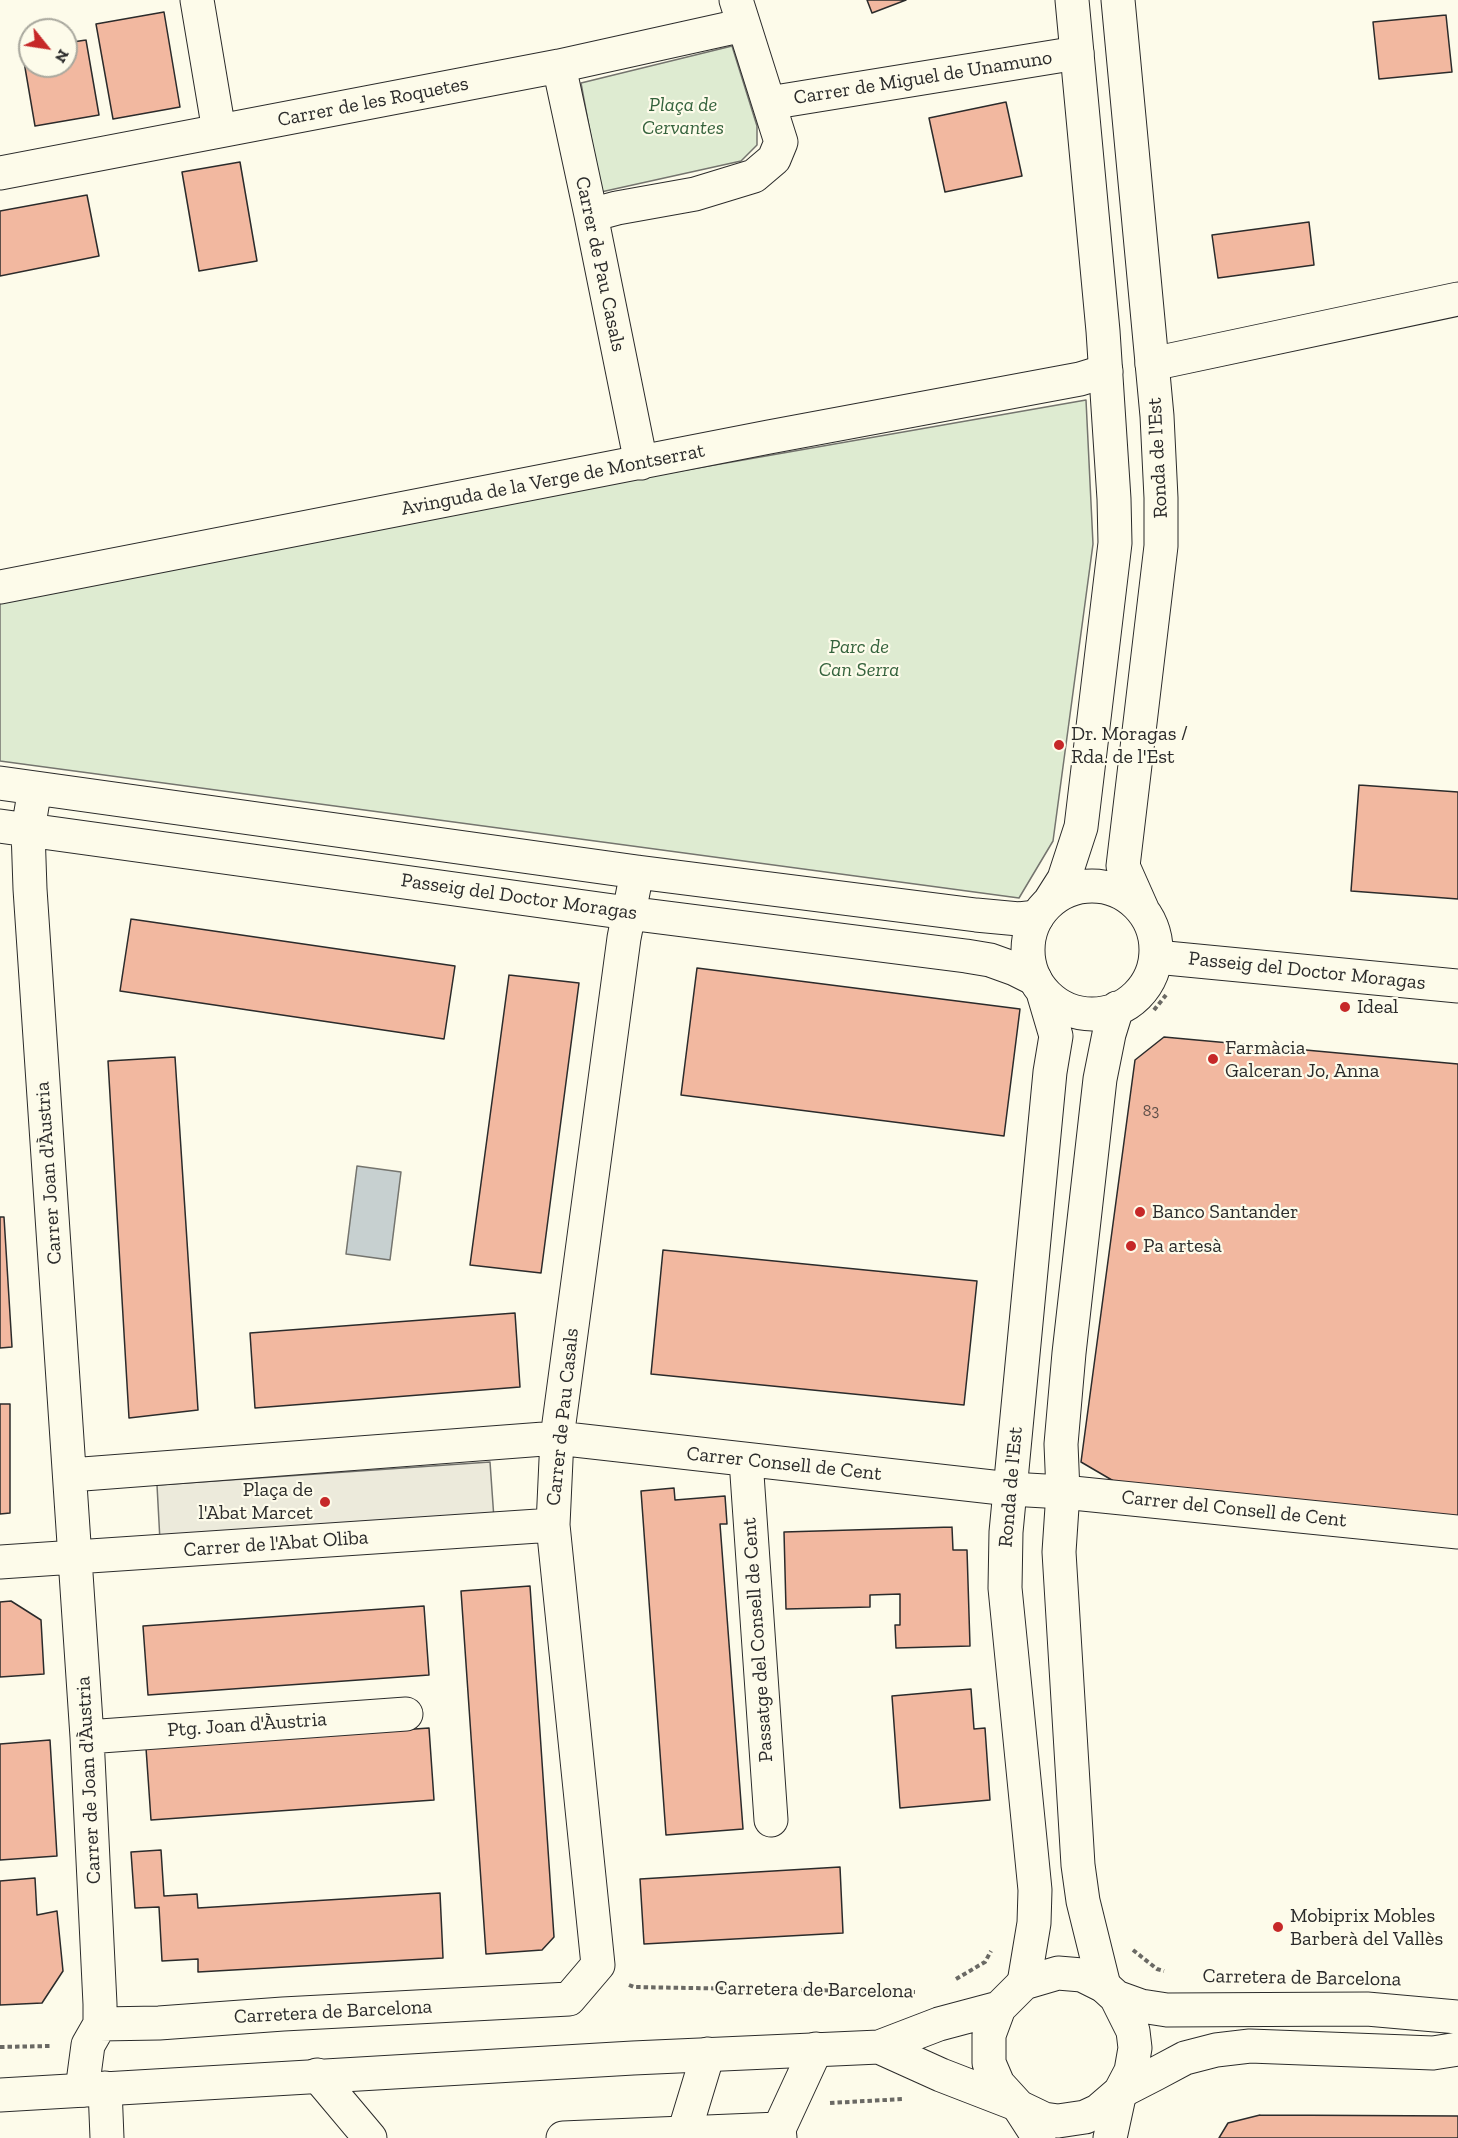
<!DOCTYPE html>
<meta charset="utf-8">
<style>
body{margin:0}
#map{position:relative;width:1458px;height:2138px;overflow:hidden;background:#fdfbea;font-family:"Zilla Slab",serif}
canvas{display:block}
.north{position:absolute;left:18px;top:18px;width:60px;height:60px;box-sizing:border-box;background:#fdfbea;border:2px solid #a9a89e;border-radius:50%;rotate:120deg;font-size:16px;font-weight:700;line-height:24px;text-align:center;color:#2b2b2b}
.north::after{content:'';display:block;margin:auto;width:21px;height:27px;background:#c62828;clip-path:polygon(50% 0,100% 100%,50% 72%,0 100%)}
</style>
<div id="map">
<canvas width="1458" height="2138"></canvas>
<div class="north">N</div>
</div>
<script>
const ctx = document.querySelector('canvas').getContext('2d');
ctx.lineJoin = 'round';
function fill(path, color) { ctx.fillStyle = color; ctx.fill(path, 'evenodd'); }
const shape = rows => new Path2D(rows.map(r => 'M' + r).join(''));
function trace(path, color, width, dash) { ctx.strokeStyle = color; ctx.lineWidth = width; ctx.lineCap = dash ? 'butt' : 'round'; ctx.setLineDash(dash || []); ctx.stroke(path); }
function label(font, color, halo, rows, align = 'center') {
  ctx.font = font + ' "Zilla Slab",serif'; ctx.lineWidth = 4.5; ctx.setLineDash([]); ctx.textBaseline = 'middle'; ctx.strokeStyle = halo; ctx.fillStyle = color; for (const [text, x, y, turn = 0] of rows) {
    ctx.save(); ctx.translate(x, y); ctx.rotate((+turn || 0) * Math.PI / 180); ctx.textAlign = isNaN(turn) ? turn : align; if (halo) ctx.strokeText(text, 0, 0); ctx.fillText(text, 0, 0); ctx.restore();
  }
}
const green = shape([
 [732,46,757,126,757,145,741,161,601,192,581,83,732,46],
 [1086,400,1093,544,1053,841,1019,898,0,761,0,590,1086,400]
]);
fill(green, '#deebd1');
trace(green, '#74746e', 1.5);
const parking = shape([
 [490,1462,494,1519,160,1541,157,1485,490,1462]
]);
fill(parking, '#eceadb');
trace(parking, '#74746e', 1.5);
const water = shape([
 [357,1166,401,1172,390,1260,346,1254,357,1166]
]);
fill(water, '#c7d0d0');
trace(water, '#74746e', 1.5);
const building = shape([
 [867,0,906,0,872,13,867,0],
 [164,12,180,107,113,119,96,24,164,12],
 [1446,15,1452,72,1379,79,1373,22,1446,15],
 [86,40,99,115,35,126,22,50,30,49,30,66,66,66,66,43,86,40],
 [1006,102,1022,176,945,192,929,118,1006,102],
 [240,162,257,261,199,271,182,172,240,162],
 [87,195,99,256,0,276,0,211,87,195],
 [1309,222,1314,265,1218,278,1212,235,1309,222],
 [1359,785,1458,792,1458,899,1351,891,1359,785],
 [131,919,455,966,444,1039,120,991,131,919],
 [697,968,1020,1009,1004,1136,681,1095,697,968],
 [509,975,579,983,541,1273,470,1265,509,975],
 [1164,1037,1458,1064,1458,1517,1117,1483,1081,1462,1135,1060,1164,1037],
 [175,1057,198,1410,129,1418,108,1061,175,1057],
 [0,1217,4,1217,12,1347,0,1348,0,1217],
 [663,1250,977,1281,964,1405,651,1374,663,1250],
 [515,1313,520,1387,255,1408,250,1333,515,1313],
 [0,1404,10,1404,10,1513,0,1514,0,1404],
 [674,1488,675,1500,725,1496,727,1524,720,1524,743,1829,666,1835,641,1491,674,1488],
 [952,1527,953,1550,967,1550,970,1646,896,1648,895,1625,900,1625,900,1594,870,1595,870,1607,786,1609,784,1532,952,1527],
 [530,1586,554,1937,542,1950,486,1954,461,1591,530,1586],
 [11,1601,41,1620,44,1674,0,1677,0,1602,11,1601],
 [424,1606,429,1675,148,1695,143,1626,424,1606],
 [971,1689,974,1729,985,1728,990,1800,900,1808,892,1696,971,1689],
 [429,1728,434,1800,151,1820,146,1748,429,1728],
 [50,1740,57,1856,0,1860,0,1744,50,1740],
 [161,1850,164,1896,197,1894,198,1908,440,1893,443,1958,198,1972,198,1959,162,1961,159,1907,135,1908,131,1852,161,1850],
 [840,1867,843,1933,644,1944,640,1879,840,1867],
 [35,1878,37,1915,57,1911,63,1971,42,2003,0,2005,0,1881,35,1878],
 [1260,2115,1458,2116,1458,2138,1219,2138,1228,2123,1260,2115]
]);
fill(building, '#f2b8a0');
trace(building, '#2b2b2b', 1.5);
const minor = shape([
 [197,0,219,131],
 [559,66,591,215,641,463],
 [769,103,1077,53],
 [0,173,559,66,744,25],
 [591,215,617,208,695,194,754,176,774,159,781,142,736,0],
 [1152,364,1458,299],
 [0,587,769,437,1080,379,1106,371],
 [0,783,637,872,976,915,1019,919,1037,917],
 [35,788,28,830,30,889,87,1737,100,2004,100,2024,88,2045,82,2090],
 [0,826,628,913,966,956,990,960,1015,969,1035,979],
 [1156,957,1458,986],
 [746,1460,771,1820],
 [70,1475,557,1438,1010,1489,1063,1492,1458,1532],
 [0,1562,553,1525],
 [87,1737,406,1714],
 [100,2024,159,2023,283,2014,569,1999,598,1965,553,1525,557,1438,624,938,637,872],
 [317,2075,370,2138],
 [105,2088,107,2138],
 [684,2133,708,2054],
 [563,2138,779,2129],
 [780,2138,779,2129,816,2049]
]);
const tertiary = shape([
 [1118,0,1157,416,1161,498,1161,546,1123,866,1143,911],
 '1028 950a64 64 0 1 1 128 0a64 64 0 1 1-128 0Z',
 [1050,901,1064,879,1081,827,1115,543,1114,499,1103,331,1072,0],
 [1024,1983,1034,1923,1035,1890,1005,1588,1006,1532,1050,1072,1056,1036,1043,992],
 [1104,1986,1083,1901,1078,1865,1059,1552,1063,1492,1061,1444,1069,1353,1100,1079,1109,1034,1117,1008],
 [1019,2107,1039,2138],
 [1110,2138,1120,2092]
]);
const primary = shape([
 [1116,1997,1141,2006,1167,2010,1367,2009,1458,2017],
 [879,2047,941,2075,1016,2104],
 [1120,2092,1131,2071,1135,2048,1133,2031,1116,1997,1104,1986,1082,1975,1058,1973,1024,1983,999,2008,989,2035,989,2063,998,2084,1019,2107,1044,2119,1058,2121,1085,2117,1098,2111,1120,2092,1155,2074,1185,2058,1216,2050,1250,2046,1433,2053,1458,2049],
 [0,2095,633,2058,879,2047,939,2024,999,2008]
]);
trace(minor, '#2b2b2b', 35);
trace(tertiary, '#2b2b2b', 35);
trace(primary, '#2b2b2b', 35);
trace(shape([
 [1154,1010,1166,995],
 [1133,1950,1157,1969,1164,1971],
 [956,1979,985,1962,991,1951],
 [629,1985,634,1987,915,1992],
 [0,2047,51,2046],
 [830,2103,903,2099]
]), '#6a6964', 4, [4.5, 3]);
trace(minor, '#fdfbea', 33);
trace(tertiary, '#fdfbea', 33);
trace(primary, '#fdfbea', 33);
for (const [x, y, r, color] of [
 [1059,745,6,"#c62828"],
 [1345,1007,6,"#c62828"],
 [1213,1059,6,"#c62828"],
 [1140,1212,6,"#c62828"],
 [1131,1246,6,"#c62828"],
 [325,1502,6,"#c62828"],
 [1278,1927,6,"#c62828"]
]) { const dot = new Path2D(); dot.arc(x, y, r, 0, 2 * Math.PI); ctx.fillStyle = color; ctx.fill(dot); trace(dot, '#fdfbea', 2); }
label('16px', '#5d4e48', null, [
 ["83",1151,1111]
]);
label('20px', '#2b2b2b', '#fdfbea', [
 ["Carrer de Miguel de Unamuno",923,78,-9],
 ["Carrer de les Roquetes",373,102,-11],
 ["Carrer de Pau Casals",600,264,78],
 ["Ronda de l'Est",1158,458,-93],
 ["Avinguda de la Verge de Montserrat",553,480,-11],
 ["Passeig del Doctor Moragas",519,897,8],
 ["Passeig del Doctor Moragas",1307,971,6],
 ["Carrer Joan d'Àustria",49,1173,-94],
 ["Carrer de Pau Casals",563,1417,-84],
 ["Carrer Consell de Cent",784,1464,6],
 ["Ronda de l'Est",1011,1487,-85],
 ["Carrer del Consell de Cent",1234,1509,6],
 ["Carrer de l'Abat Oliba",276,1544,-4],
 ["Passatge del Consell de Cent",758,1640,-94],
 ["Ptg. Joan d'Àustria",247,1725,-4],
 ["Carrer de Joan d'Àustria",89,1780,-93],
 ["Carretera de Barcelona",1302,1978,1],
 ["Carretera de Barcelona",814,1990,1],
 ["Carretera de Barcelona",333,2012,-3]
]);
label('italic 20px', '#34623c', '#fdfbea', [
 ["Plaça de",683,105],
 ["Cervantes",683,128],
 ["Parc de",859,647],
 ["Can Serra",859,670]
]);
label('20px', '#2b2b2b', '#fdfbea', [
 ["Dr. Moragas /",1071,734],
 ["Rda. de l'Est",1071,757],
 ["Ideal",1357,1007],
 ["Farmàcia",1225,1048],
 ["Galceran Jo, Anna",1225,1071],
 ["Banco Santander",1152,1212],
 ["Pa artesà",1143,1246],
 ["Plaça de",313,1490,"right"],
 ["l'Abat Marcet",313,1513,"right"],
 ["Mobiprix Mobles",1290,1916],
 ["Barberà del Vallès",1290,1939]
], 'left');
</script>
